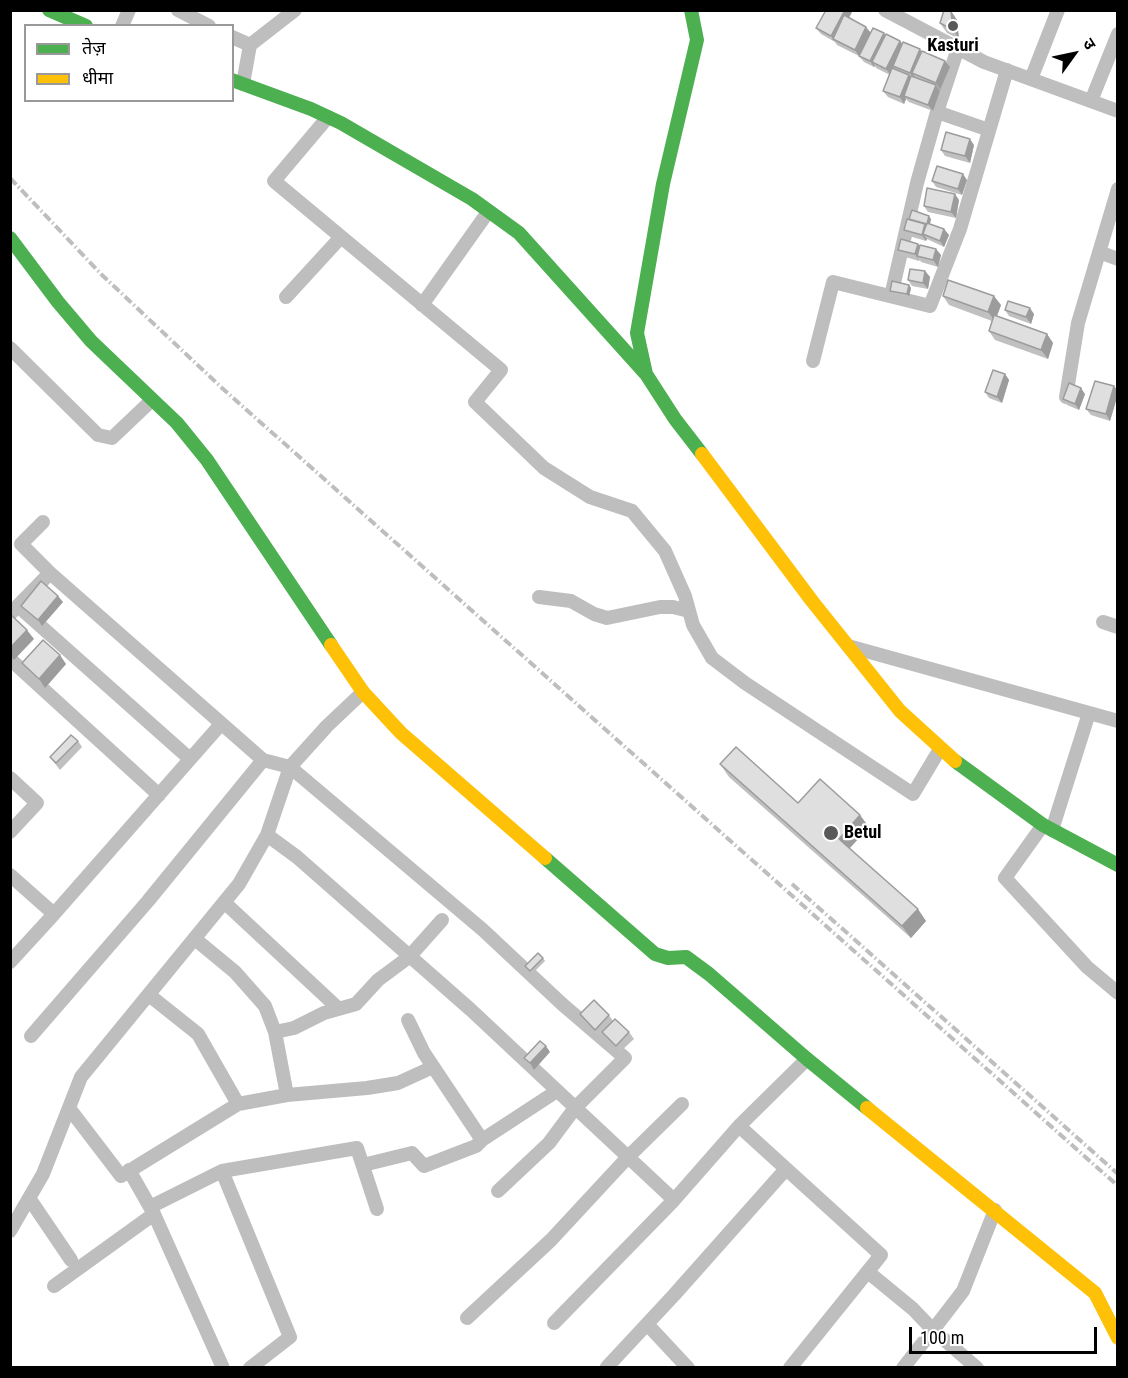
<!DOCTYPE html>
<meta charset="utf-8">
<style>
body{margin:0}
#map{position:relative;width:1128px;height:1378px;overflow:hidden;background:#fff;font-family:"Roboto Condensed","Noto Sans Devanagari",sans-serif}
canvas{display:block}
.frame{position:absolute;inset:0;border:12px solid #000;pointer-events:none}
.legend{position:absolute;left:24px;top:24px;width:210px;height:78px;box-sizing:border-box;background:#fff;border:2px solid #999;margin:0;padding:8px 10px;list-style:none;font-size:18px;color:#000}
.legend li{display:flex;align-items:center;gap:12px;height:30px}
.legend b{width:30px;border:2px solid #999}
.north{position:absolute;left:1044px;top:24px;width:60px;height:60px;-webkit-text-stroke:4px #fff;paint-order:stroke;rotate:57deg;font-size:16px;font-weight:700;line-height:24px;text-align:center;color:#000}
.north::after{content:'';display:block;margin:auto;width:21px;height:27px;background:#000;clip-path:polygon(50% 0,100% 100%,50% 72%,0 100%)}
.scale{position:absolute;left:909px;top:1327px;width:188px;height:27px;box-sizing:border-box;border:3px solid #000;border-top:0;padding-left:8px;font-size:18px;line-height:21px;white-space:nowrap;color:#000;-webkit-text-stroke:4px #fff;paint-order:stroke}
</style>
<div id="map">
<canvas width="1128" height="1378"></canvas>
<div class="frame"></div>
<ul class="legend">
<li><b style="height:8px;background:#4caf50"></b>तेज़</li>
<li><b style="height:8px;background:#ffc107"></b>धीमा</li>
</ul>
<div class="north">उ</div>
<div class="scale">100 m</div>
</div>
<script>
const ctx = document.querySelector('canvas').getContext('2d');
ctx.lineJoin = 'round';
const shape = rows => new Path2D(rows.map(r => 'M' + r).join(''));
function trace(path, color, width, dash) { ctx.strokeStyle = color; ctx.lineWidth = width; ctx.lineCap = dash ? 'butt' : 'round'; ctx.setLineDash(dash || []); ctx.stroke(path); }
function fill(path, color) { ctx.fillStyle = color; ctx.fill(path, 'evenodd'); }
function label(font, color, halo, rows, align = 'center') {
  ctx.font = font + ' "Roboto Condensed",sans-serif'; ctx.lineWidth = 4.5; ctx.setLineDash([]); ctx.textBaseline = 'middle'; ctx.strokeStyle = halo; ctx.fillStyle = color; for (const [text, x, y, turn = 0] of rows) {
    ctx.save(); ctx.translate(x, y); ctx.rotate((+turn || 0) * Math.PI / 180); ctx.textAlign = isNaN(turn) ? turn : align; if (halo) ctx.strokeText(text, 0, 0); ctx.fillText(text, 0, 0); ctx.restore();
  }
}
trace(shape([
 [178,10,209,26],
 [885,10,984,62,1118,111],
 [122,26,129,10],
 [232,37,250,45],
 [1031,79,1058,10],
 [243,84,250,45,295,10],
 [1091,101,1118,34],
 [937,112,958,48],
 [328,117,274,181,501,370,475,402,544,468,590,497,632,511,665,551,685,596,693,625,712,658,745,683,913,794,940,749],
 [1099,252,1118,259],
 [891,296,917,183,937,112,989,130],
 [286,297,341,237],
 [422,305,488,212],
 [10,348,98,435,112,438,152,400],
 [813,361,833,282,930,306,960,229,1007,70],
 [1066,397,1078,323,1118,189],
 [43,522,21,544,50,573],
 [539,597,571,601,594,614,607,618,660,607,673,607,689,611],
 [18,606,190,759],
 [10,614,50,573,263,760,290,767,483,930,562,1004,625,1058,575,1108,549,1143,498,1191],
 [1103,622,1118,627],
 [848,646,1118,721],
 [10,659,159,795],
 [10,778,37,803,10,832],
 [1043,825,1005,878,1087,967,1118,993],
 [1052,830,1089,713],
 [267,835,297,857,471,1010,674,1200,554,1323],
 [10,875,54,914,221,724],
 [224,902,339,1009],
 [195,939,235,972,265,1006,275,1032,287,1095,367,1088,398,1083,433,1067],
 [10,962,54,914],
 [149,995,198,1034,238,1104],
 [408,1020,424,1053,482,1140,557,1091],
 [275,1032,294,1028,324,1013,356,1004,378,980,409,957,442,920],
 [31,1036,148,901,263,760],
 [69,1108,121,1176,238,1104,287,1095],
 [739,1126,807,1059],
 [363,1165,412,1153,424,1166,476,1146,482,1140],
 [129,1170,154,1214,223,1368],
 [222,1171,357,1148,377,1209],
 [29,1198,71,1260],
 [674,1200,739,1126,881,1255,790,1368],
 [150,1207,222,1171,290,1337,250,1368],
 [10,1231,43,1174,81,1077,239,884,267,835,290,767,327,726,363,692],
 [868,1272,913,1309,933,1330,903,1368],
 [54,1286,154,1214],
 [467,1318,551,1240,628,1157,682,1104],
 [647,1324,688,1368],
 [607,1367,674,1295,786,1169],
 [977,1368,933,1330,963,1291,995,1210]
]), '#bebebe', 14);
trace(shape([
 [49,10,86,26],
 [691,10,697,40,663,184,637,333,646,374,675,419,702,454],
 [232,80,311,109,341,123,472,199,519,233,645,373],
 [10,238,58,302,91,341,177,423,207,460,331,645],
 [955,761,1043,825,1118,865],
 [545,858,655,954,668,958,686,957,709,974,807,1059,867,1108]
]), '#4caf50', 14);
trace(shape([
 [702,454,812,601,900,711,955,761],
 [331,645,363,692,401,733,545,858],
 [867,1108,1095,1293,1118,1338]
]), '#ffc107', 14);
trace(shape([
 [10,178,102,275,222,388,1118,1186],
 [792,884,1118,1174]
]), '#bebebe', 4, [9, 3, 1.5, 3]);
fill(shape([
 [951,11,957,20,959,39,947,33,940,23],
 [852,12,849,18,859,56,837,45,835,42,821,34,816,28],
 [884,33,885,36,900,41,902,44,920,49,921,52,950,67,940,90,938,89,940,91,933,111,909,102,906,99,904,104,888,97,883,91,890,75,876,68,875,66,874,67,864,62,859,56],
 [974,145,970,163,945,156,941,150],
 [967,180,962,195,936,187,932,181],
 [959,200,956,218,928,212,924,206],
 [931,219,930,224,944,229,949,235,944,247,927,239,926,241,909,236,904,230],
 [918,244,919,246,936,249,941,255,938,267,921,262,920,260,919,261,902,256,898,250],
 [925,271,930,277,928,289,912,286,908,280],
 [909,285,911,288,909,297,892,294,890,291],
 [943,296,1001,305,997,316,1047,334,1053,343,1048,359,995,340,989,331,992,321,949,305],
 [1005,310,1034,314,1031,324,1009,316],
 [1005,374,1009,380,1002,403,989,398,985,392],
 [1118,391,1118,394,1110,421,1091,415,1086,409],
 [1085,394,1079,410,1067,405,1063,399],
 [63,602,42,626,26,612,21,606],
 [22,663,66,664,45,688,28,672],
 [78,741,82,747,60,770,50,757],
 [720,764,798,803,869,827,850,848,926,921,911,938,729,777],
 [543,958,545,961,532,974,525,966],
 [580,1014,609,1015,613,1021,629,1032,634,1039,620,1052,606,1039,602,1033,599,1036,584,1021]
]), '#c0c0c0');
fill(shape([
 [845,10,851,10,852,12,837,40,833,39,831,36],
 [951,11,957,20,959,39,953,30],
 [866,27,871,33,859,56,855,50],
 [884,33,888,40,872,62,875,66,874,67,870,61],
 [900,41,905,47,893,66,894,68,891,75,886,69],
 [920,49,924,56,912,73,915,77,914,79,910,73],
 [945,61,950,67,940,90,936,83],
 [909,75,913,81,904,96,906,99,904,104,900,97],
 [936,85,940,91,933,111,928,105],
 [970,139,974,145,970,163,965,156],
 [963,174,967,180,962,195,958,189],
 [955,194,959,200,956,218,951,212],
 [929,216,931,219,929,227,927,224],
 [925,224,929,230,923,234,927,239,926,241,922,235],
 [944,229,949,235,944,247,940,241],
 [918,244,922,250,917,256,919,261,915,254],
 [936,249,941,255,938,267,933,260],
 [925,271,930,277,928,289,923,283],
 [909,285,911,288,909,297,907,294],
 [994,296,1001,305,995,321,988,312],
 [1030,308,1034,314,1031,324,1026,317],
 [1047,334,1053,343,1048,359,1041,350],
 [1005,374,1009,380,1002,403,997,397],
 [1114,386,1118,391,1118,394,1110,421,1106,414],
 [1081,388,1085,394,1079,410,1075,404],
 [58,596,63,602,42,626,38,620],
 [27,630,34,639,14,660,10,655,10,648],
 [60,655,66,664,45,688,39,679],
 [860,815,869,827,847,851,839,839],
 [918,909,926,921,911,938,902,926],
 [546,1046,550,1052,534,1070,530,1063]
]), '#9c9c9c');
const building = shape([
 [826,10,845,10,831,36,816,28,826,10],
 [944,10,951,11,953,30,940,23,944,10],
 [844,15,866,27,855,50,833,39,844,15],
 [873,28,884,33,870,61,859,56,873,28],
 [886,34,900,41,886,69,872,62,886,34],
 [903,42,920,49,910,73,893,66,903,42],
 [922,51,945,61,936,83,912,73,922,51],
 [892,68,909,75,900,97,883,91,892,68],
 [911,76,936,85,928,105,904,96,911,76],
 [946,132,970,139,965,156,941,150,946,132],
 [937,166,963,174,958,189,932,181,937,166],
 [927,188,955,194,951,212,924,206,927,188],
 [912,210,929,216,927,224,909,219,912,210],
 [907,219,925,224,922,235,904,230,907,219],
 [927,223,944,229,940,241,923,234,927,223],
 [901,239,918,244,915,254,898,250,901,239],
 [920,245,936,249,933,260,917,256,920,245],
 [910,269,925,271,923,283,908,280,910,269],
 [948,280,994,296,988,312,943,296,948,280],
 [892,281,909,285,907,294,890,291,892,281],
 [1008,301,1030,308,1026,317,1005,310,1008,301],
 [994,315,1047,334,1041,350,989,331,994,315],
 [993,370,1005,374,997,397,985,392,993,370],
 [1095,381,1114,386,1106,414,1086,409,1095,381],
 [1069,383,1081,388,1075,404,1063,399,1069,383],
 [41,581,58,596,38,620,21,606,41,581],
 [10,614,27,630,10,648,10,614],
 [43,640,60,655,39,679,22,663,43,640],
 [71,735,78,741,56,763,50,757,71,735],
 [736,747,798,803,820,779,860,815,839,839,918,909,902,926,720,764,736,747],
 [538,953,543,958,530,971,525,966,538,953],
 [594,1000,609,1015,595,1030,580,1014,594,1000],
 [615,1019,629,1032,616,1046,602,1032,615,1019],
 [540,1041,546,1046,530,1063,524,1058,540,1041]
]);
fill(building, '#dfdfdf');
trace(building, '#9c9c9c', 1.5);
for (const [x, y, r, color] of [
 [953,26,6,"#595959"],
 [831,833,8,"#595959"]
]) { const dot = new Path2D(); dot.arc(x, y, r, 0, 2 * Math.PI); ctx.fillStyle = color; ctx.fill(dot); trace(dot, '#fff', 2); }
label('bold 18px', '#000', '#fff', [
 ["Kasturi",953,46],
 ["Betul",844,833,"left"]
]);
</script>
